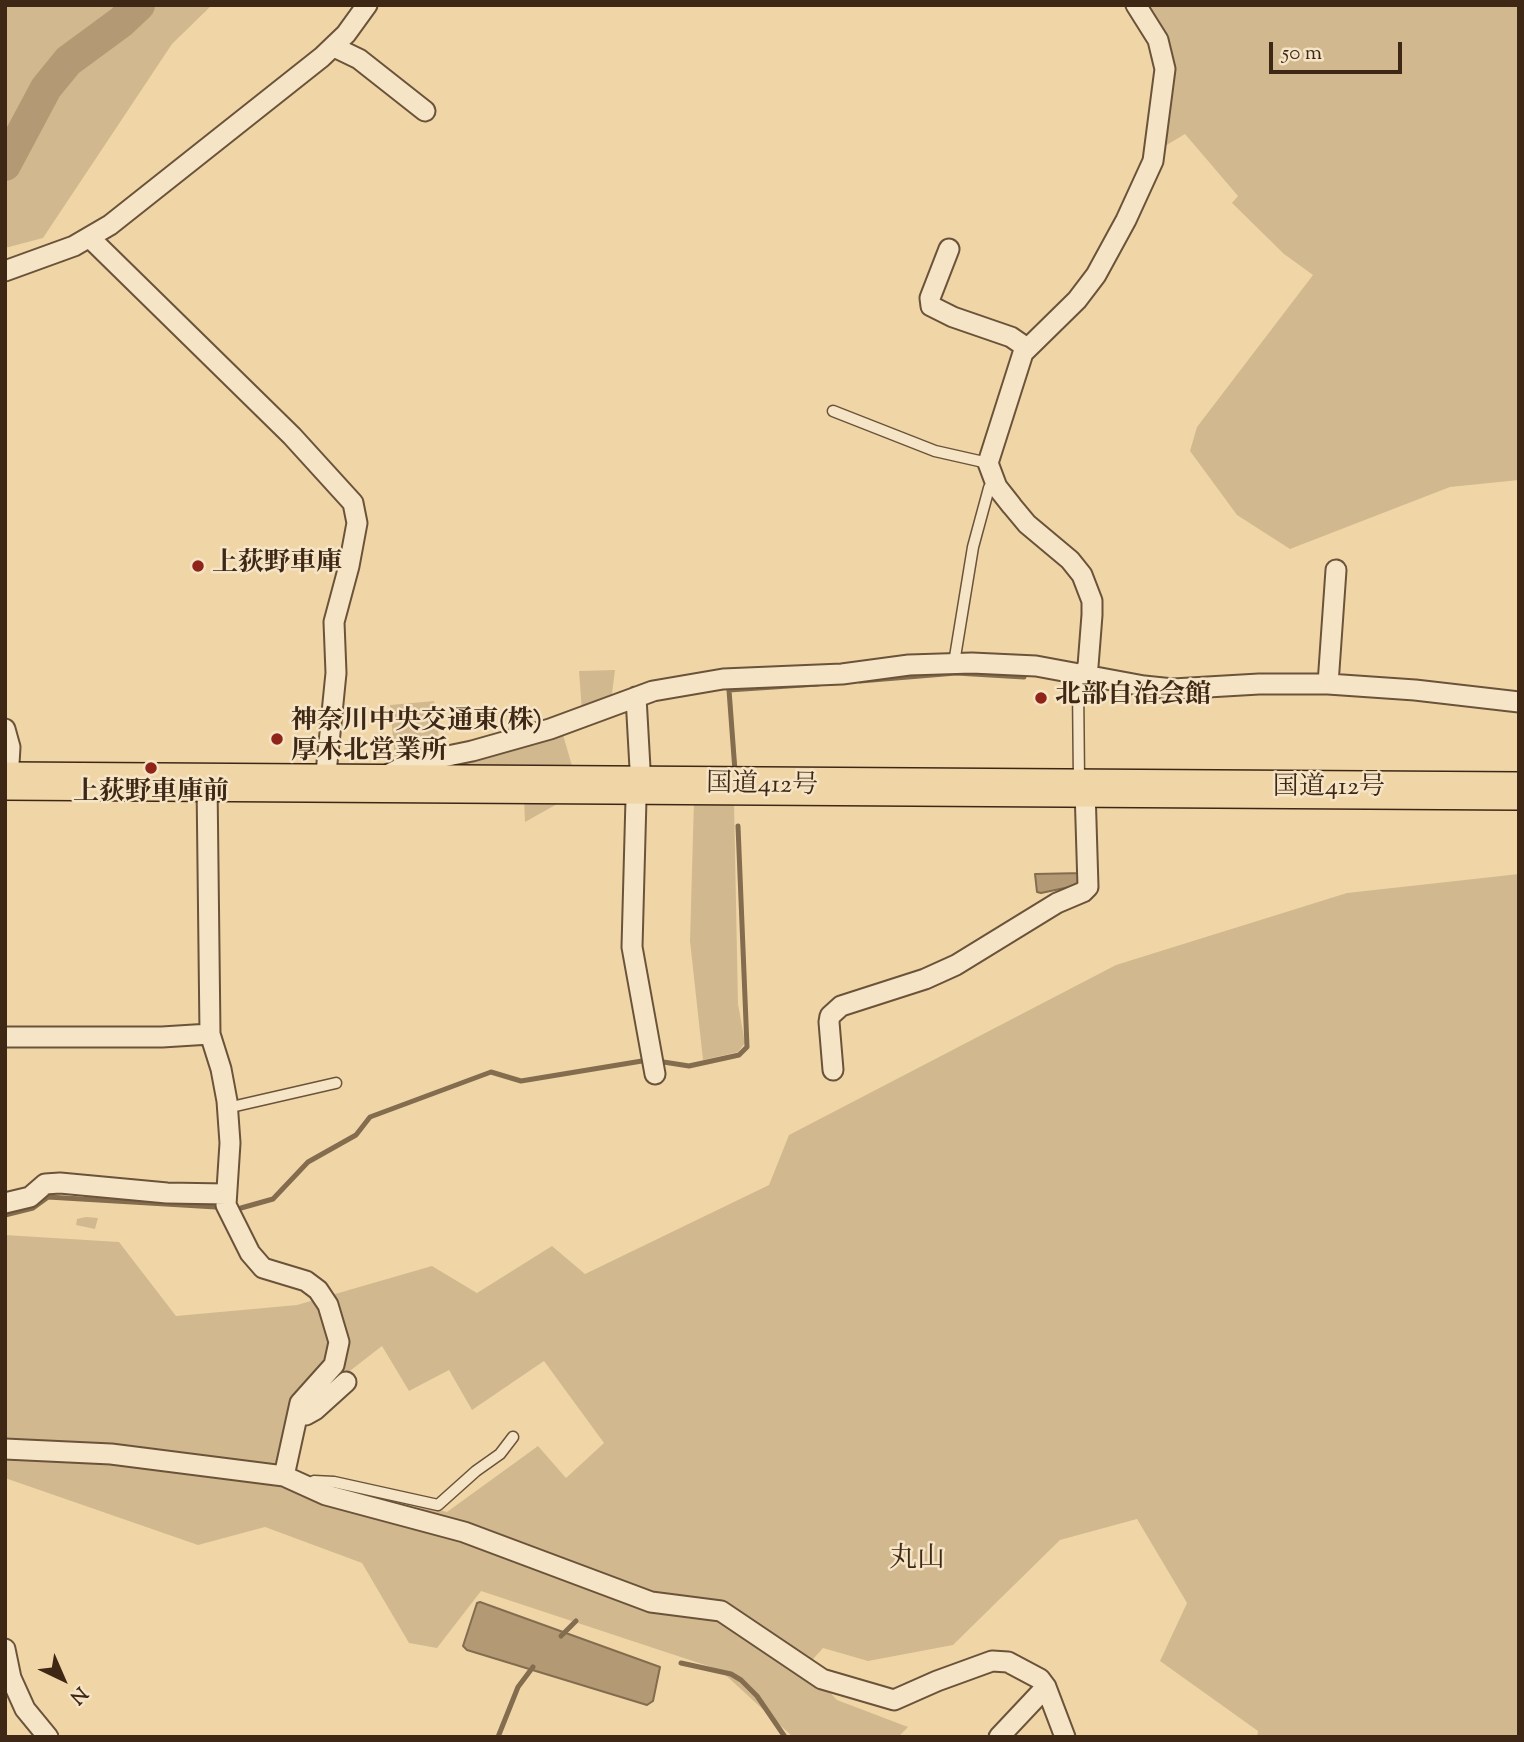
<!DOCTYPE html>
<meta charset="utf-8">
<style>
body{margin:0}
#map{position:relative;width:1524px;height:1742px;overflow:hidden;background:#f0d6a7;font-family:"Sorts Mill Goudy",serif}
canvas{display:block}
.frame{position:absolute;inset:0;border:7px solid #3e2715;pointer-events:none}
.north{position:absolute;left:28px;top:1644px;width:70px;height:70px;-webkit-text-stroke:5px #f5e4c6;paint-order:stroke;rotate:136deg;font-size:19px;font-weight:700;line-height:28px;text-align:center;color:#3e2715}
.north::after{content:'';display:block;margin:auto;width:24px;height:32px;background:#3e2715;clip-path:polygon(50% 0,100% 100%,50% 72%,0 100%)}
.scale{position:absolute;left:1269px;top:42px;width:133px;height:32px;box-sizing:border-box;border:4px solid #3e2715;border-top:0;padding-left:9px;font-size:21px;line-height:24px;white-space:nowrap;color:#3e2715;-webkit-text-stroke:5px #f5e4c6;paint-order:stroke}
</style>
<div id="map">
<canvas width="1524" height="1742"></canvas>
<div class="frame"></div>
<div class="north">N</div>
<div class="scale">50 m</div>
</div>
<script>
const ctx = document.querySelector('canvas').getContext('2d');
ctx.lineJoin = 'round';
function fill(path, color) { ctx.fillStyle = color; ctx.fill(path, 'evenodd'); }
const shape = rows => new Path2D(rows.map(r => 'M' + r).join(''));
function trace(path, color, width, dash) { ctx.strokeStyle = color; ctx.lineWidth = width; ctx.lineCap = dash ? 'butt' : 'round'; ctx.setLineDash(dash || []); ctx.stroke(path); }
function label(font, color, halo, rows, align = 'center') {
  ctx.font = font + ' "Sorts Mill Goudy","Noto Serif JP",serif'; ctx.lineWidth = 5; ctx.setLineDash([]); ctx.textBaseline = 'middle'; ctx.strokeStyle = halo; ctx.fillStyle = color; for (const [text, x, y, turn = 0] of rows) {
    ctx.save(); ctx.translate(x, y); ctx.rotate((+turn || 0) * Math.PI / 180); ctx.textAlign = isNaN(turn) ? turn : align; if (halo) ctx.strokeText(text, 0, 0); ctx.fillText(text, 0, 0); ctx.restore();
  }
}
fill(shape([
 [5,5,212,5,172,44,43,238,5,248],
 [1145,5,1519,5,1519,480,1450,487,1290,549,1237,515,1190,451,1197,427,1313,275,1284,254,1232,203,1238,196,1185,134,1165,146,1174,72,1172,55],
 [615,670,611,702,582,712,579,671],
 [434,701,441,753,395,761,390,705],
 [562,731,574,773,466,770,466,757],
 [524,798,566,799,525,822],
 [694,800,734,801,738,1004,745,1043,738,1052,703,1060,690,941],
 [1519,874,1519,1737,1257,1737,1258,1731,1160,1661,1187,1603,1137,1519,1060,1540,953,1645,868,1661,823,1648,806,1667,837,1700,908,1727,898,1737,793,1737,720,1670,481,1591,437,1648,409,1643,362,1563,265,1527,198,1545,5,1478,5,1235,119,1242,176,1316,297,1305,432,1266,477,1293,552,1246,585,1274,769,1185,789,1135,1116,965,1347,893],
 [382,1346,409,1391,449,1370,472,1410,544,1361,604,1443,566,1478,538,1446,447,1512,295,1472,306,1405],
 [86,1217,98,1218,95,1229,76,1225,77,1219]
]), '#d2b88e');
const water = shape([
 [1084,873,1079,885,1041,893,1037,892,1035,874,1084,873],
 [480,1602,660,1667,653,1701,647,1705,467,1650,463,1646,477,1603,480,1602]
]);
fill(water, '#b39a75');
trace(water, '#846c4f', 2);
trace(shape([
 [860,681,956,673,1024,677],
 [735,771,729,690,818,684],
 [657,1061,689,1066,739,1055,747,1047,738,826],
 [241,1208,273,1199,308,1162,356,1135,370,1117,491,1072,521,1081,648,1060],
 [5,1215,33,1208,48,1197,216,1207],
 [561,1636,576,1621],
 [681,1663,731,1674,741,1680,757,1696,785,1737],
 [498,1737,518,1687,533,1667]
]), '#846c4f', 5);
trace(shape([
 [5,165,46,88,68,61,121,22,139,5]
]), '#b39a75', 32);
const lane = shape([
 [833,411,935,451,988,463],
 [954,663,973,547,989,488,993,481],
 [1079,781,1078,685,1083,674],
 [227,1108,336,1083],
 [309,1484,314,1481,334,1482,438,1505,476,1471,500,1454,513,1437]
]);
const street = shape([
 [334,47,359,59,425,111],
 [90,238,292,436,353,503,357,523,349,566,334,622,336,673,325,783],
 [949,249,930,298,931,306,953,317,1011,337,1027,348],
 [5,271,74,246,110,225,322,57,346,34,367,5],
 [1083,674,1088,666,1092,615,1092,601,1082,575,1070,560,1027,524,1012,506,997,487,988,463,1023,353,1077,300,1096,275,1126,220,1153,161,1165,69,1158,40,1136,5],
 [1328,684,1336,570],
 [636,697,641,786,636,799,632,947,655,1074],
 [5,729,10,747,8,781],
 [383,777,409,764,472,751,550,729,653,691,723,679,842,674,909,665,972,663,1036,666,1144,686,1173,689,1259,684,1328,684,1415,690,1519,702],
 [210,1034,221,1069,227,1101,230,1143,226,1205,250,1253,263,1268,306,1281,318,1290,328,1305,339,1342,334,1365,300,1403,284,1476],
 [5,1037,162,1037,210,1034,207,782],
 [833,1070,829,1022,830,1016,841,1006,925,979,956,965,1057,903,1083,892,1088,887,1085,789],
 [5,1203,30,1197,45,1184,60,1183,167,1193,226,1194],
 [298,1414,306,1415,315,1410,346,1382],
 [5,1449,111,1454,284,1476,326,1495,464,1532,651,1602,721,1611,822,1679,894,1700,937,1681,992,1661,1008,1662,1040,1679,1046,1687,1065,1737],
 [5,1649,11,1678,25,1709,48,1737],
 [999,1737,1046,1687]
]);
const highway = shape([
 [5,781,1519,791]
]);
trace(lane, '#6a533a', 13);
trace(street, '#6a533a', 23);
trace(highway, '#3e2715', 40);
trace(lane, '#f5e4c6', 10);
trace(street, '#f5e4c6', 19);
trace(highway, '#f0d6a7', 37);
for (const [x, y, r, color] of [
 [198,566,7,"#8f2418"],
 [1041,698,7,"#8f2418"],
 [277,739,7,"#8f2418"],
 [151,768,7,"#8f2418"]
]) { const dot = new Path2D(); dot.arc(x, y, r, 0, 2 * Math.PI); ctx.fillStyle = color; ctx.fill(dot); trace(dot, '#f5e4c6', 2.5); }
label('bold 26px', '#3e2715', '#f5e4c6', [
 ["上荻野車庫",212,566],
 ["北部自治会館",1055,698],
 ["神奈川中央交通東(株)",291,724],
 ["厚木北営業所",291,754],
 ["上荻野車庫前",151,795,"center"]
], 'left');
label('26px', '#3e2715', '#f5e4c6', [
 ["国道412号",762,787,1],
 ["国道412号",1329,790]
]);
label('28px', '#3e2715', '#f5e4c6', [
 ["丸山",917,1561]
]);
</script>
